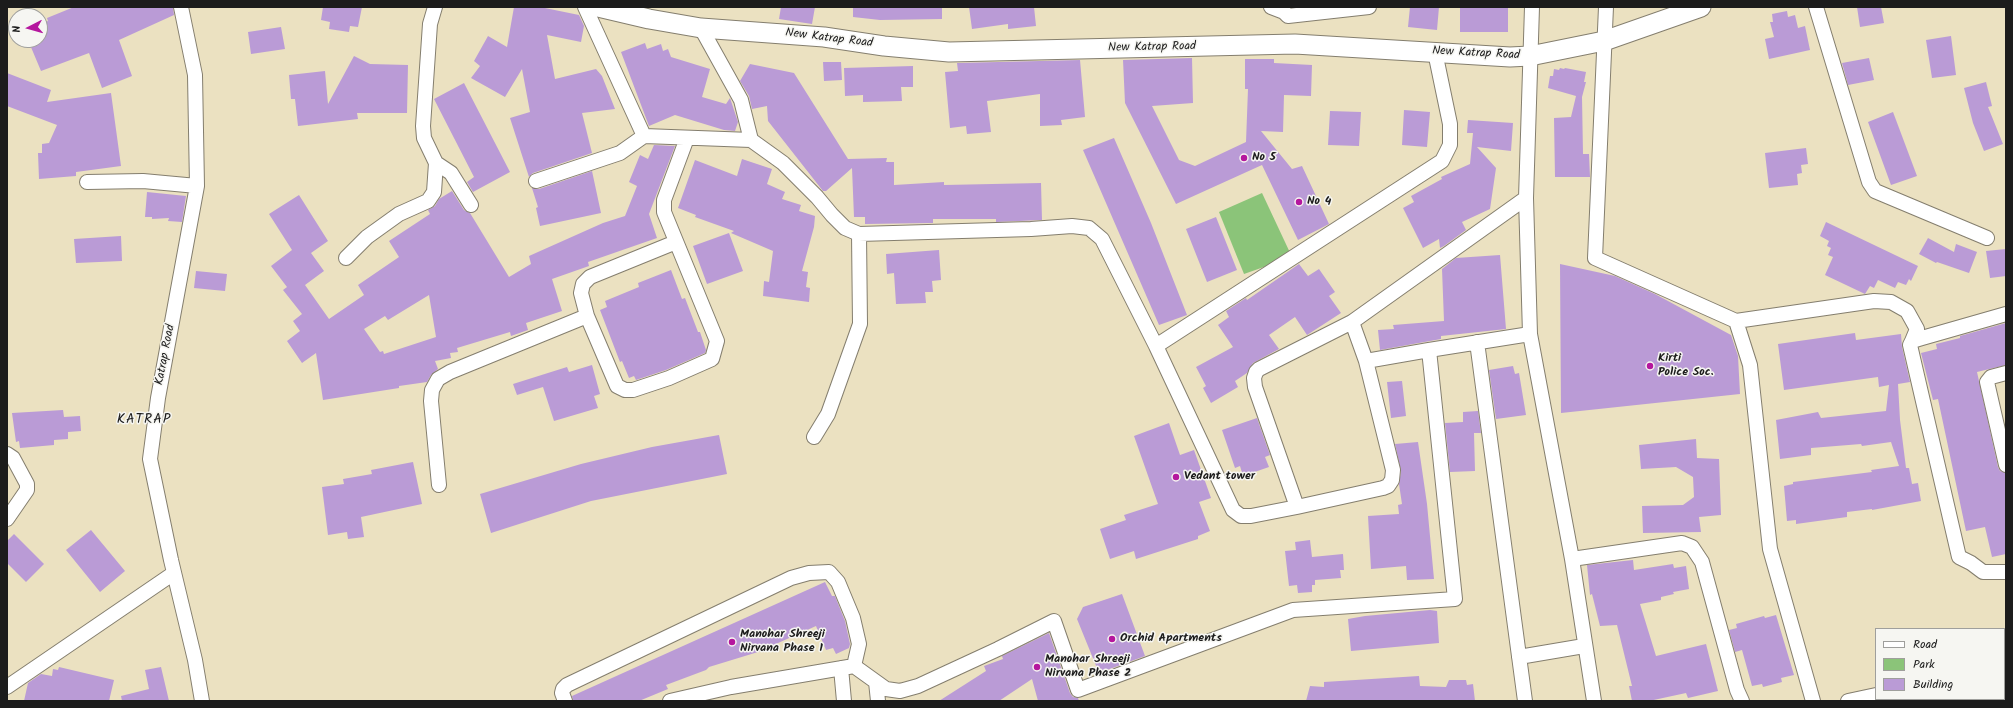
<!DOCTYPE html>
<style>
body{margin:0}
#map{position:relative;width:2013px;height:708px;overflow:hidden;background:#ebe1c1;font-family:Kalam,sans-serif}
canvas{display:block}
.frame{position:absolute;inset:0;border:8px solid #1c1c1c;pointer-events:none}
.legend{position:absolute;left:1875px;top:628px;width:130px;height:72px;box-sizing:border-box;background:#f6f6f2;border:1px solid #9f9f9c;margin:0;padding:5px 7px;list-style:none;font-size:12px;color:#1c1c1c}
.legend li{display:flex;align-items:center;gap:8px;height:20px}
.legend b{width:20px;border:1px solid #9f9f9c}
.north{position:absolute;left:8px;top:8px;width:40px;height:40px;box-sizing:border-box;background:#f6f6f2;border:1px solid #9f9f9c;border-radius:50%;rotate:264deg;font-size:11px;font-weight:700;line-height:16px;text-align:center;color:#1c1c1c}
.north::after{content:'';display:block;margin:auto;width:14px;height:18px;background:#b5179e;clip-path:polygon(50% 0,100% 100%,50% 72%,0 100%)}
</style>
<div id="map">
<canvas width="2013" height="708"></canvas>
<div class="frame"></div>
<ul class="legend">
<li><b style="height:5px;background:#fff"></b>Road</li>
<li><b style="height:11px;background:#8bc479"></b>Park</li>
<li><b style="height:11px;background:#ba9bd6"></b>Building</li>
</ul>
<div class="north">N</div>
</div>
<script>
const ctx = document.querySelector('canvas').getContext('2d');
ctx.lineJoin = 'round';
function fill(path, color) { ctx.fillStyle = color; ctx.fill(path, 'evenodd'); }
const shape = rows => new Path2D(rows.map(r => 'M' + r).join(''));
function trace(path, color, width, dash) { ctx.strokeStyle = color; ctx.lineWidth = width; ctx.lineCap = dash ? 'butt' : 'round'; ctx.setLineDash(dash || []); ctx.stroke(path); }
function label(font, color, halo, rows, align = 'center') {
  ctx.font = font + ' Kalam,sans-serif'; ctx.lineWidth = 3; ctx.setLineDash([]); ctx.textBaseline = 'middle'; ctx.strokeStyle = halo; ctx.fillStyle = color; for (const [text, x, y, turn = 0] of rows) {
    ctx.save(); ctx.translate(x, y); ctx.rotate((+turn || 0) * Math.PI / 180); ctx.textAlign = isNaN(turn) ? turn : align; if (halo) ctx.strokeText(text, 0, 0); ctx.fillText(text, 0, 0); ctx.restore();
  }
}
fill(shape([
 [1262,193,1292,257,1244,274,1219,212]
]), '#8bc479');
fill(shape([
 [74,7,173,7,174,15,119,40,132,76,102,88,89,53,41,71,28,40,40,40,40,24,48,21,47,18],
 [323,7,362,7,358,27,350,26,349,32,329,29,330,22,321,20],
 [514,7,540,7,579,15,584,26,581,42,547,35,555,79,596,69,602,76,615,109,582,113,592,153,533,173,529,177,510,118,530,112,522,69,505,97,471,78,480,66,474,61,488,36,507,47],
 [781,7,815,7,812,24,779,19],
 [853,7,942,7,942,19,880,20,853,17],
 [969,7,1034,7,1036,26,1008,29,1008,24,972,29],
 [1410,7,1439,7,1437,30,1408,27],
 [1460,7,1508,7,1508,32,1460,32],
 [1857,7,1881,7,1884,23,1860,27],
 [1787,11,1788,17,1795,15,1798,28,1805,26,1810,50,1769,59,1765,39,1774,37,1770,22,1773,22,1772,14],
 [281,27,285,49,251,54,248,32],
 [1951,36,1956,75,1932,78,1926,40],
 [645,43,647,49,661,44,663,51,668,49,671,57,710,69,702,97,726,104,730,98,738,122,735,131,724,130,675,115,649,126,621,52],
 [354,56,370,64,408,65,407,113,357,113,358,119,298,126,295,99,291,99,289,75,325,71,328,104],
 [1192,58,1193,103,1152,106,1179,160,1195,166,1246,142,1248,89,1245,89,1245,59,1274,59,1274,63,1312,65,1311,96,1284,95,1283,132,1261,131,1292,169,1302,166,1329,224,1298,240,1262,165,1176,204,1125,103,1123,60],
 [1869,58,1874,80,1848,85,1842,63],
 [1080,60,1085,117,1061,120,1062,125,1040,126,1040,94,987,101,991,132,967,134,966,126,950,128,945,72,958,71,957,63],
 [823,62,841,62,842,80,824,81],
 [750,64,794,73,848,159,887,158,886,162,894,162,894,185,944,182,944,185,1041,183,1042,220,996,222,996,219,933,219,933,223,865,224,865,217,854,217,852,168,826,191,823,191,768,121,767,106,752,109,749,96,740,81],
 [913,66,913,87,901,87,902,101,863,102,863,95,845,96,844,68],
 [1560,68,1564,69,1565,68,1586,72,1584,82,1586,82,1582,97,1583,154,1589,154,1590,177,1555,177,1554,118,1571,117,1576,96,1548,88,1550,76,1553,76,1554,69,1559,70],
 [7,73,51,90,47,102,111,93,121,166,76,172,76,176,39,179,38,153,42,153,42,144,49,143,57,125,7,106],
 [1986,82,1992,106,1988,107,2003,144,1984,151,1973,123,1964,88],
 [464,83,510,172,473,192,467,182,474,177,434,99],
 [1404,110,1430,112,1427,147,1402,145],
 [1330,111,1361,112,1359,146,1328,145],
 [1893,112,1917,176,1891,185,1868,122],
 [1468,120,1513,123,1511,151,1477,147,1496,168,1490,209,1462,222,1466,230,1444,246,1440,248,1439,239,1423,248,1403,208,1414,202,1411,196,1442,179,1441,177,1470,164,1473,133,1467,133],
 [1114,138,1151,223,1187,315,1159,325,1083,150],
 [654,145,675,146,649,214,657,238,588,262,589,266,552,279,562,311,526,323,528,330,511,336,510,332,457,348,458,352,450,353,451,358,435,361,438,369,431,375,427,382,399,386,399,388,323,400,316,353,302,363,287,341,300,331,293,321,302,314,283,290,287,287,271,266,292,250,269,214,299,195,328,241,311,253,324,271,305,285,329,319,364,295,358,285,399,257,389,241,430,214,428,210,435,206,439,199,452,191,464,210,470,213,509,277,531,264,529,256,603,223,625,216,637,186,629,182,640,155,648,159],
 [429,295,436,337,384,354,383,351,380,352,364,329,385,316,388,320],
 [1806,148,1808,164,1801,165,1802,173,1797,174,1798,185,1769,188,1765,153],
 [742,159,772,169,767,184,785,192,782,199,801,205,799,211,815,216,814,227,802,271,808,272,806,287,810,288,809,302,763,296,764,281,769,282,773,251,731,233,734,231,695,217,696,215,678,208,695,160,737,176],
 [592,171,601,213,540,226,536,208,538,207,532,188,539,189],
 [147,192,186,196,182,222,168,221,169,218,152,219,152,217,145,217],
 [1216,217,1237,270,1207,282,1186,229],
 [1826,222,1918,266,1911,281,1909,279,1906,285,1898,282,1895,288,1878,280,1874,288,1870,286,1865,294,1825,275,1833,257,1828,255,1831,248,1827,246,1829,241,1820,236],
 [729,233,743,271,707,284,693,246],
 [121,236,122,261,76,263,74,239],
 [1928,238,1954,252,1956,244,1977,252,1969,273,1937,262,1936,263,1919,254],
 [2006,249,2006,276,1990,278,1986,251],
 [939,250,941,280,932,281,933,292,925,292,926,303,896,304,894,273,887,274,886,254],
 [1500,255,1506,329,1441,336,1441,339,1380,350,1378,330,1394,329,1393,325,1444,321,1442,269,1456,258],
 [1299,264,1308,276,1319,269,1335,292,1329,296,1341,313,1307,335,1295,317,1269,335,1279,349,1253,363,1247,373,1235,381,1238,387,1211,403,1203,388,1206,386,1196,367,1233,347,1218,325,1229,317,1226,311,1246,298,1247,300],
 [1560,264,1615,276,1655,294,1731,335,1738,356,1740,394,1561,413],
 [671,270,682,299,685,298,698,332,700,332,706,350,705,353,666,370,636,380,634,376,629,378,622,361,620,362,600,310,607,307,605,301,639,287,638,283],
 [196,271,227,274,225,291,194,288],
 [2006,323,2006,365,1977,372,1998,467,2000,471,2006,473,2006,554,1992,557,1985,527,1966,531,1938,399,1933,400,1921,353,1937,349,1936,344,1960,338,1960,336],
 [1855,333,1856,340,1901,334,1902,347,1910,382,1898,384,1900,420,1906,468,1909,468,1912,484,1918,483,1921,501,1872,510,1872,509,1847,512,1847,517,1796,524,1796,520,1787,521,1784,486,1793,484,1793,482,1872,472,1871,470,1899,466,1891,442,1862,446,1861,444,1811,448,1811,455,1780,459,1776,420,1818,412,1821,418,1886,411,1889,385,1879,387,1878,377,1784,390,1778,344],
 [592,365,600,394,594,396,598,408,554,421,543,387,517,395,513,384,567,367,569,372],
 [1513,366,1515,374,1519,373,1526,415,1496,419,1489,370],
 [1402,381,1406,416,1391,418,1387,382],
 [63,410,64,417,80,416,81,431,68,432,68,439,54,440,54,445,20,448,19,441,16,442,12,413],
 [1478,411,1481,433,1474,433,1475,471,1450,472,1445,423,1463,422,1463,412],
 [1257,418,1270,455,1265,457,1269,467,1243,476,1240,466,1235,468,1222,430],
 [1169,423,1180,455,1194,450,1211,498,1199,502,1210,531,1198,536,1198,539,1136,559,1134,551,1110,559,1100,529,1126,520,1124,515,1158,504,1134,436],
 [719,435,727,474,591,501,491,533,480,494,581,464,652,447],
 [1696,439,1697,458,1719,459,1721,515,1699,517,1701,532,1643,533,1642,506,1683,505,1694,497,1693,477,1676,467,1641,469,1639,445],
 [1418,442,1427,504,1434,579,1407,580,1406,566,1371,569,1368,516,1399,514,1398,505,1402,504,1399,484,1401,471,1395,444],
 [413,462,422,504,361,517,364,537,348,539,347,532,328,535,322,487,344,484,343,479,372,474,371,470],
 [91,530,125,571,100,592,66,550],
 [14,534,44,564,26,582,7,563,7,541],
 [1310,540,1312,557,1343,554,1344,570,1340,570,1341,578,1315,580,1315,585,1312,585,1312,592,1298,593,1297,585,1289,586,1285,551,1296,550,1295,542],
 [1633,560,1634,570,1673,564,1674,568,1686,566,1689,589,1673,592,1674,594,1661,597,1661,600,1640,604,1656,656,1706,644,1718,691,1688,698,1686,693,1649,701,1632,701,1629,686,1632,686,1617,625,1600,626,1592,594,1590,595,1587,565],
 [825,582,832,596,835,596,845,621,850,644,849,648,836,654,833,648,826,650,816,626,758,652,709,667,706,670,666,685,668,689,639,701,573,701,572,696],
 [1122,594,1145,656,1099,673,1077,619,1083,607],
 [1430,610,1437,611,1439,643,1351,651,1348,619,1365,616],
 [1776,615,1794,675,1781,678,1782,682,1763,687,1762,684,1752,686,1742,650,1735,652,1729,630,1737,628,1736,624,1764,616,1765,618],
 [1049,633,1070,693,1073,697,1078,698,1079,701,1038,701,1032,679,999,701,939,701,986,671,984,666,1003,659,1002,656],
 [59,667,114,680,109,701,24,701,28,683,41,674,52,676,53,669,58,670],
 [161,667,169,701,122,701,121,696,149,689,145,670],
 [1419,676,1420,686,1446,687,1449,680,1466,680,1467,685,1473,684,1475,701,1306,701,1310,686,1324,687,1324,682]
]), '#ba9bd6');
const street = shape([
 [181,7,195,75,197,186,158,398,150,459,171,560,195,660,202,701],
 [435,7,430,24,423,126,424,138,436,163,451,173,471,205],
 [585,7,644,136],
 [1271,7,1284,12,1288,16,1369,7],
 [1606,7,1595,258,1736,321,1750,365,1770,549,1813,701],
 [1816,7,1869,182,1875,191,1987,238],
 [701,28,741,100,751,140],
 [536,181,620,153,644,136,751,140,783,163,817,197,832,215,845,228,859,234,1031,229,1072,226,1089,228,1102,239,1156,346,1233,510,1241,516,1251,516,1297,507,1383,488,1388,486,1392,480,1393,470,1366,361,1352,322],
 [87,182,143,181,197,186],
 [346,258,367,237,399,214,428,201,434,192,436,163],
 [2006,314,1922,338,1912,341,1910,345,1959,557,1971,563,1983,572,2006,572],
 [587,316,581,293,583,284,590,277,676,242],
 [1736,321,1874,301,1891,302,1907,311,1917,329,1912,341],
 [1530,334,1572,559,1594,701],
 [1477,342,1525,701],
 [1156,346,1442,161,1450,145,1450,124,1435,52],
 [1366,361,1429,350],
 [2006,373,1991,377,1987,382,2006,465],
 [814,437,828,414,860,324,859,234],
 [7,454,13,458,27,484,27,490,7,519],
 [439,485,431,401,432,390,438,379,450,372,587,316,617,386,625,390,633,390,669,378,712,359,717,341,664,212,664,200,687,138],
 [1297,507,1255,387,1254,378,1256,372,1259,369,1352,322,1526,198],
 [1572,559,1682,543,1692,547,1702,562,1737,690,1742,701],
 [1519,657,1584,646],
 [841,668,844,701],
 [876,682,878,701],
 [7,687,174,573],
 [1922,699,1923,701],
 [1995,699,1995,701],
 [565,701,562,693,563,689,567,685,791,578,809,573,829,572,838,582,853,618,859,644,854,666],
 [670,701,731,687,854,666,886,689,900,691,918,686,998,649,1054,621,1078,690,1293,610,1455,599,1429,350,1530,334,1526,198,1532,7],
 [1848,701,1876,695]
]);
const secondary = shape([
 [598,7,649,19,701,28,824,37,884,46,949,52,1295,44,1510,57,1530,56,1604,41,1701,7]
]);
trace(street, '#847e6e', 16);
trace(secondary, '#847e6e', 21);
trace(street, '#fff', 14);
trace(secondary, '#fff', 19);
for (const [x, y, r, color] of [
 [1244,158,4,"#b5179e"],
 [1299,202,4,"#b5179e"],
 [1650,366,4,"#b5179e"],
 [1176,477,4,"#b5179e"],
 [1112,639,4,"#b5179e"],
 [732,642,4,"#b5179e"],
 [1037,667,4,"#b5179e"]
]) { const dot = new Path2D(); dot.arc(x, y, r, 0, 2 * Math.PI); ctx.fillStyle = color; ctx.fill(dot); trace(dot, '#f6f6f2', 1.5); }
label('12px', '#1c1c1c', '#f6f6f2', [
 ["New Katrap Road",829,39,7],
 ["New Katrap Road",1152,48,-1],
 ["New Katrap Road",1476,54,3],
 ["Katrap Road",166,355,-79]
]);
label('bold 12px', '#1c1c1c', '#f6f6f2', [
 ["No 5",1252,158],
 ["No 4",1307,202],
 ["Kirti",1658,359],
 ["Police Soc.",1658,373],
 ["Vedant tower",1184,477],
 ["Manohar Shreeji",740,635],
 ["Nirvana Phase 1",740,649],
 ["Orchid Apartments",1120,639],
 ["Manohar Shreeji",1045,660],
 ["Nirvana Phase 2",1045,674]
], 'left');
ctx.letterSpacing = '1px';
label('14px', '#1c1c1c', '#f6f6f2', [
 ["KATRAP",144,421]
]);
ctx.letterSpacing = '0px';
</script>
